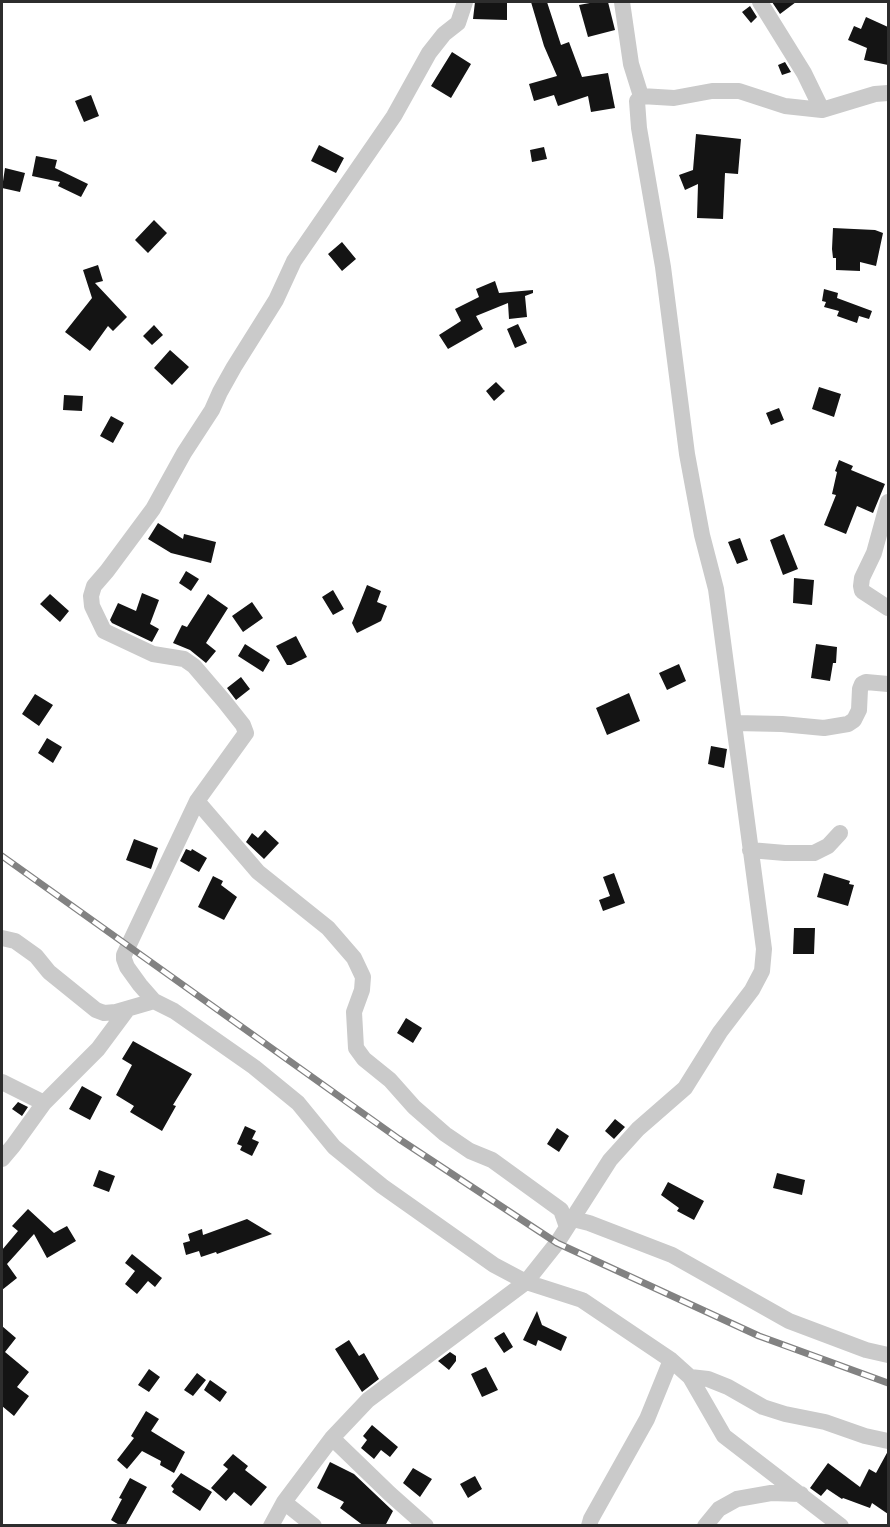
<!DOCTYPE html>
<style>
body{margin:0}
#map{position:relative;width:890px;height:1527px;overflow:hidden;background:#fff;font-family:Poppins,sans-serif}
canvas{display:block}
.frame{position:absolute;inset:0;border:3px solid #2d2d2d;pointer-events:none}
</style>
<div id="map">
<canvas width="890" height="1527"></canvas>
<div class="frame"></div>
</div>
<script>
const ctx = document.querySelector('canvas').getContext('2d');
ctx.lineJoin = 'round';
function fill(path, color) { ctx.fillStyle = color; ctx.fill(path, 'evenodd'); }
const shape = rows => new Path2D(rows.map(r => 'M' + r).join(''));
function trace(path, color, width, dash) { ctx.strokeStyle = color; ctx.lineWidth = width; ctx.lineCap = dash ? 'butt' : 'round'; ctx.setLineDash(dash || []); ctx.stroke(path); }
fill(shape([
 [475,2,507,2,507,20,473,19],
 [531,2,547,2,561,45,569,42,582,77,608,73,615,108,591,112,588,96,558,106,554,95,534,101,529,84,557,76,544,46],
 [595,2,608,2,615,30,588,37,579,5],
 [772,2,796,2,780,14],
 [750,6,757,17,751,23,742,12],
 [866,17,888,27,888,65,864,60,867,48,848,40,854,26,861,29],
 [452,52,471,64,451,98,431,86],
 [785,62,791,72,782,75,778,65],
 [91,95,99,116,84,122,75,101],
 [696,134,741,139,738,174,725,173,723,219,697,218,698,184,685,190,679,175,693,170],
 [319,145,344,158,336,173,311,161],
 [544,147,547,159,532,162,530,150],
 [36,156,57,160,55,168,88,184,81,197,58,186,60,182,32,176],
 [5,168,25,173,20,192,2,188],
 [154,220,167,233,148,253,135,240],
 [833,228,875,230,883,233,876,266,860,262,860,271,836,270,836,258,833,258,832,249],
 [342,242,356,259,342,271,328,254],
 [98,265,103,281,95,283,127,317,113,331,108,326,90,351,65,332,92,298,83,270],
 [495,281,499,293,533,290,533,293,525,296,527,317,509,319,508,303,476,316,483,329,448,349,439,335,461,321,455,309,479,297,476,289],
 [824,289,838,293,837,298,872,311,869,319,859,316,857,323,837,316,839,311,824,307,826,302,822,301],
 [518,324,527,343,515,348,507,329],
 [154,325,163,335,152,345,143,336],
 [170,350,189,367,172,385,154,368],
 [496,382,505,391,494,401,486,391],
 [819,387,841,394,834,417,812,409],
 [64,395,83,396,82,411,63,410],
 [779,408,784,420,771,425,766,413],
 [111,416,124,423,113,443,100,436],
 [839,460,853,466,851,470,885,484,873,513,857,506,846,534,824,525,836,495,832,494,837,472,835,471],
 [158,523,183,539,184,534,216,542,211,563,171,553,148,539],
 [784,534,798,569,783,575,770,540],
 [740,538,748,560,737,564,728,542],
 [186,571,199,579,191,591,179,583],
 [794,578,814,580,812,605,793,603],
 [367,585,381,591,377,602,387,606,381,621,357,633,352,623],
 [333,590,344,609,333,615,322,597],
 [142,593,159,600,150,624,159,629,152,642,112,623,110,620,118,603,136,611],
 [50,594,69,611,60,622,40,604],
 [208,594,228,608,206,643,216,651,206,663,190,650,173,643,182,625,187,627],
 [252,602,263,618,243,632,232,616],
 [296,636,307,657,291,665,287,665,276,646],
 [245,644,270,660,263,672,238,656],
 [816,644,837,647,836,663,833,663,830,681,811,678],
 [679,664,686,681,667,690,659,673],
 [241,677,250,689,236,700,227,688],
 [629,693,640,721,607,735,596,708],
 [35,694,53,705,39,726,22,714],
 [47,738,62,747,53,763,38,753],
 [711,746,727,749,724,768,708,764],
 [265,830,279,843,264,859,246,842,252,833,258,838],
 [134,839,158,848,151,869,126,860],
 [186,849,191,851,192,849,207,858,199,872,180,861],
 [614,873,625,903,603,911,599,900,610,896,603,877],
 [824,873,850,881,849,884,854,885,848,906,817,897],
 [213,876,223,881,221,885,237,897,224,920,198,907],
 [794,928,815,928,814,954,793,954],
 [406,1018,422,1028,413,1043,397,1033],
 [133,1041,192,1074,173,1105,176,1106,162,1131,130,1112,134,1106,116,1095,132,1065,122,1059],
 [82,1086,102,1097,90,1120,69,1109],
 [18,1102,28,1107,22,1116,12,1109],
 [615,1119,625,1127,614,1139,605,1131],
 [245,1126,256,1131,252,1139,259,1142,252,1156,240,1150,242,1146,237,1144],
 [557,1128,569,1136,559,1152,547,1144],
 [99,1170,115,1176,109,1192,93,1186],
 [777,1173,805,1180,802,1195,773,1188],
 [668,1182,704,1201,694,1220,677,1211,679,1208,661,1195],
 [28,1209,54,1233,67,1226,76,1241,47,1258,34,1234,7,1264,17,1278,2,1290,2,1250,18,1231,12,1226],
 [247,1219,272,1234,217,1254,216,1252,201,1257,199,1251,186,1255,183,1243,190,1241,188,1234,202,1229,203,1235],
 [132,1254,162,1278,155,1287,148,1281,137,1294,125,1284,135,1271,125,1263],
 [537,1311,542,1325,567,1337,561,1351,538,1340,536,1346,523,1340],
 [2,1326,16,1338,5,1352,29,1372,17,1387,29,1396,14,1416,2,1406],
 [504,1332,513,1347,504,1353,494,1338],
 [349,1340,359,1356,364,1353,379,1379,362,1392,335,1349],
 [450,1352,456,1356,456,1361,449,1370,438,1361],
 [486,1367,498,1390,482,1397,471,1374],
 [149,1369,160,1377,149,1392,138,1385],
 [197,1373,206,1380,193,1396,184,1390],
 [210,1380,227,1392,220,1402,204,1390],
 [146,1411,159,1419,151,1431,185,1452,174,1473,160,1465,161,1461,142,1451,127,1469,117,1460,134,1438,131,1436],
 [372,1425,398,1447,390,1457,381,1450,374,1459,361,1448,367,1440,363,1436],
 [888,1451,888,1514,872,1503,870,1508,843,1498,842,1499,827,1489,821,1496,810,1488,828,1463,860,1487,869,1469,876,1473],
 [233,1454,248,1466,245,1470,267,1487,251,1506,234,1492,226,1501,211,1488,228,1469,223,1465],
 [330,1462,354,1474,393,1511,385,1526,364,1526,340,1508,344,1502,317,1488],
 [413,1468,432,1479,420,1497,403,1483],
 [181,1473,212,1492,200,1511,172,1492,174,1489,171,1486],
 [475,1476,482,1489,468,1498,460,1484],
 [130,1478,147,1487,125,1526,121,1526,111,1520,122,1499,119,1498]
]), '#141414');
trace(shape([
 [465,2,458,23,444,34,429,53,394,116,294,261,276,300,234,367,220,392,212,410,184,453,153,509,107,571,94,586,91,596,92,606,104,631,153,654,184,659,194,666,224,701,243,725,246,733,197,801,124,955,124,959,127,967,140,985,154,1001,174,1011,254,1067,298,1103,334,1147,382,1186,494,1265,526,1282,582,1300,671,1360,690,1377,724,1436,841,1526],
 [760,2,804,73,822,110],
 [641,96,674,98,712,91,739,91,785,106,822,110,875,94,888,93],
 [888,502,874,553,862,578,861,586,862,591,888,608],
 [735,723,782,724,824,728,848,724,854,720,859,710,860,689,862,684,866,682,888,684],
 [197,801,258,872,328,928,354,958,363,977,362,990,354,1012,356,1048,364,1059,390,1080,414,1107,445,1134,470,1151,492,1160,561,1210,567,1227],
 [750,850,785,853,814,853,828,846,840,833],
 [2,938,15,941,36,956,49,972,96,1010,104,1013,116,1012,154,1001],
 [2,1082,44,1103],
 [2,1159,13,1146,44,1103,98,1049,127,1010],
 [573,1219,589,1223,672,1255,789,1321,866,1350,888,1355],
 [690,1377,708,1379,728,1387,763,1407,785,1414,825,1422,865,1436,888,1441],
 [332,1438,390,1494,426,1526],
 [284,1502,314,1526],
 [271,1526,284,1502,332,1438,368,1400,526,1282,557,1243,610,1160,638,1129,685,1088,720,1032,752,990,762,971,764,949,716,589,702,535,687,454,663,267,639,128,637,101,641,96,631,64,622,2],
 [589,1526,591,1519,647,1419,671,1360],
 [705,1526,719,1509,737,1499,771,1493,801,1494]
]), '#cacaca', 16);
const rail = shape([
 [2,856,399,1139,557,1243,759,1336,888,1383]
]);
trace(rail, '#828282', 7);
trace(rail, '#fff', 4.5, [14]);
</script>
